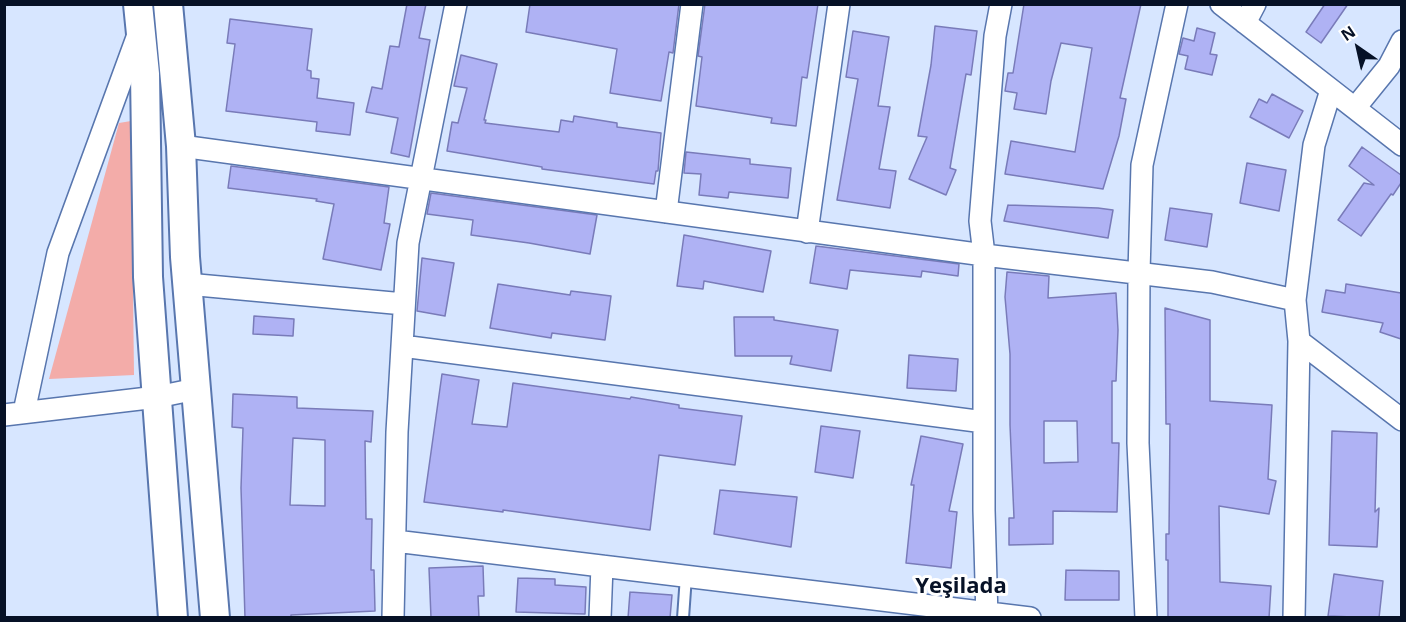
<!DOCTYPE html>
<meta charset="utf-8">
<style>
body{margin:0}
#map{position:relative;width:1406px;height:622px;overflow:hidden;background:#d7e6ff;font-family:"Open Sans",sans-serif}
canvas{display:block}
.frame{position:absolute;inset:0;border:6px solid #061126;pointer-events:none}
.north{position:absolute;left:1328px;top:18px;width:60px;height:60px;-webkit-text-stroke:4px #fff;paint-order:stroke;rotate:326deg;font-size:16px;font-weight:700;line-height:24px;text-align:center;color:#061126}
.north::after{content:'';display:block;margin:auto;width:21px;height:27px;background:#061126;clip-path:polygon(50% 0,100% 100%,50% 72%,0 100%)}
</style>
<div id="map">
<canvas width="1406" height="622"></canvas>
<div class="frame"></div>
<div class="north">N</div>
</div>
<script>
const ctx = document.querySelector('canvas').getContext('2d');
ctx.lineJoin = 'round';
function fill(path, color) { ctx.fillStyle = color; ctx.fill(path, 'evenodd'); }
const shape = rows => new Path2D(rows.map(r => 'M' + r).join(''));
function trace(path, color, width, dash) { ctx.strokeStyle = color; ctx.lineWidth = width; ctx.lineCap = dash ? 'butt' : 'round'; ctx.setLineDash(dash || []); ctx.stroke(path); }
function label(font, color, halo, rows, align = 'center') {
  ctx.font = font + ' "Open Sans",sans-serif'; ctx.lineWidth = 6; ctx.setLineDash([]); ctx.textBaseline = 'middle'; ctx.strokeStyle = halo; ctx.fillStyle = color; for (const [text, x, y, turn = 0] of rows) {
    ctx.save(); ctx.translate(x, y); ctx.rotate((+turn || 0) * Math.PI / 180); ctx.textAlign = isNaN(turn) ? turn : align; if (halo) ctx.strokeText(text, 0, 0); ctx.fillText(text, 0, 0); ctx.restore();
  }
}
fill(shape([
 [131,121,134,375,49,379,119,123]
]), '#f3aca9');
const building = shape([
 [407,4,426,4,419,38,430,40,409,157,391,153,398,118,366,112,372,87,382,89,390,46,399,47,407,4],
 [530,4,679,4,673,53,669,52,661,101,610,93,617,49,526,32,530,4],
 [705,4,818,4,807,78,802,77,796,126,771,123,772,118,696,106,702,57,698,56,705,4],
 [1024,4,1141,4,1120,98,1126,99,1119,136,1103,189,1005,174,1011,141,1075,152,1092,48,1061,43,1051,81,1046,114,1014,109,1017,93,1005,91,1008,73,1013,73,1024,4],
 [1325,4,1348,4,1321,43,1306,32,1325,4],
 [230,19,312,29,307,70,311,71,311,78,319,79,317,98,354,103,350,135,316,131,317,122,226,111,235,44,227,43,230,19],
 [935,26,977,31,971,75,966,74,950,168,956,170,946,195,909,179,927,137,918,136,931,65,935,26],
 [1197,28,1215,33,1210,54,1217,55,1212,75,1185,69,1188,56,1179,54,1183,38,1194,41,1197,28],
 [853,31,889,37,878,106,890,107,879,169,896,171,890,208,837,200,858,79,846,77,853,31],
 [461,55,497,64,484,120,486,120,485,123,559,132,561,120,573,122,574,116,617,123,617,127,661,133,658,171,656,171,654,184,542,169,542,167,447,151,452,122,458,123,467,88,454,86,461,55],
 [1272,94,1303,111,1289,138,1250,117,1259,99,1267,103,1272,94],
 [1362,147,1401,175,1401,183,1393,195,1391,194,1361,236,1338,220,1364,183,1374,185,1349,166,1362,147],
 [686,152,750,159,750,164,791,168,788,198,729,192,728,198,699,195,701,174,684,173,686,152],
 [1247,163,1286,170,1279,211,1240,203,1247,163],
 [231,166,389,187,384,223,390,224,381,270,323,259,334,204,316,201,317,199,228,188,231,166],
 [431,193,597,215,590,254,529,243,471,235,473,220,427,214,431,193],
 [1008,205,1098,208,1113,210,1108,238,1004,221,1008,205],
 [1170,208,1212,214,1207,247,1165,240,1170,208],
 [684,235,771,251,763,292,704,281,703,289,677,286,684,235],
 [816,246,959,264,958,276,922,271,921,277,850,270,847,289,810,283,816,246],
 [422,258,454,263,445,316,417,311,422,258],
 [1007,272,1049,276,1048,298,1116,293,1118,330,1116,381,1112,381,1112,443,1119,443,1117,512,1053,511,1053,544,1009,545,1009,518,1014,518,1010,425,1010,354,1005,297,1007,272],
 [1044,421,1077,421,1078,462,1044,463,1044,421],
 [498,284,570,295,571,291,611,296,605,340,552,333,551,338,490,328,498,284],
 [1346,284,1401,293,1401,339,1380,332,1383,323,1322,312,1326,290,1345,293,1346,284],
 [1165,308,1210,320,1210,401,1272,405,1268,479,1276,481,1269,514,1219,506,1220,582,1271,586,1269,618,1168,618,1168,560,1166,560,1166,534,1169,534,1170,424,1166,424,1165,308],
 [254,316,294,319,293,336,253,334,254,316],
 [734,317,774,317,774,320,838,330,831,371,790,364,792,356,735,356,734,317],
 [909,355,958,359,956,391,907,388,909,355],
 [442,374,479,380,472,424,507,427,513,383,630,399,631,397,679,405,679,408,742,416,735,465,659,455,650,530,503,510,503,512,424,502,442,374],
 [233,394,297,397,297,408,373,411,371,442,365,441,366,519,372,519,371,570,374,570,375,611,291,615,291,618,245,618,241,488,243,428,232,427,233,394],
 [293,438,325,440,325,506,290,505,293,438],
 [821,426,860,431,853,478,815,472,821,426],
 [1332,431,1377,433,1375,512,1379,508,1377,547,1329,545,1332,431],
 [921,436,963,444,949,511,957,512,951,568,906,563,914,485,911,485,921,436],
 [720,490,797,497,791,547,714,534,720,490],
 [483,566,484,596,478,596,479,618,431,618,429,568,483,566],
 [1066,570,1119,571,1119,600,1065,600,1066,570],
 [1334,574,1383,581,1379,618,1328,616,1334,574],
 [518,578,555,579,555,585,586,587,585,614,516,612,518,578],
 [630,592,672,595,670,618,628,618,630,592]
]);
fill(building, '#afb2f4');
trace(building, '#797bb9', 1.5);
const lane = shape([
 [683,618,686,576]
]);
const street = shape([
 [1221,4,1402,145],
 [1245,23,1255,4],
 [1355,108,1389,66,1402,41],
 [181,146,984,255,1212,282,1295,300],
 [666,212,692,4],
 [807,232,839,4],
 [187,284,404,304],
 [1299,341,1402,420],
 [402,346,984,422],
 [24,412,58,253,139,32],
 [4,415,157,397,196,389],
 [395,541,1030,618],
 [393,618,397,432,408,243,456,4],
 [600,618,602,566],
 [987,618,984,510,984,255,980,221,995,36,1001,4],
 [1146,618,1138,443,1139,273,1142,165,1177,4],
 [1294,618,1299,341,1295,300,1314,145,1331,90]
]);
const secondary = shape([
 [138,4,145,74,148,277,173,618],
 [168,4,181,146,185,257,215,618]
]);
trace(lane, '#5876ae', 14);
trace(street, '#5876ae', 24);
trace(secondary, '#5876ae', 32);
trace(lane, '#fff', 10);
trace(street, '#fff', 21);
trace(secondary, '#fff', 28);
label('bold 22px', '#061126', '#fff', [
 ["Yeşilada",961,587]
]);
</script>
